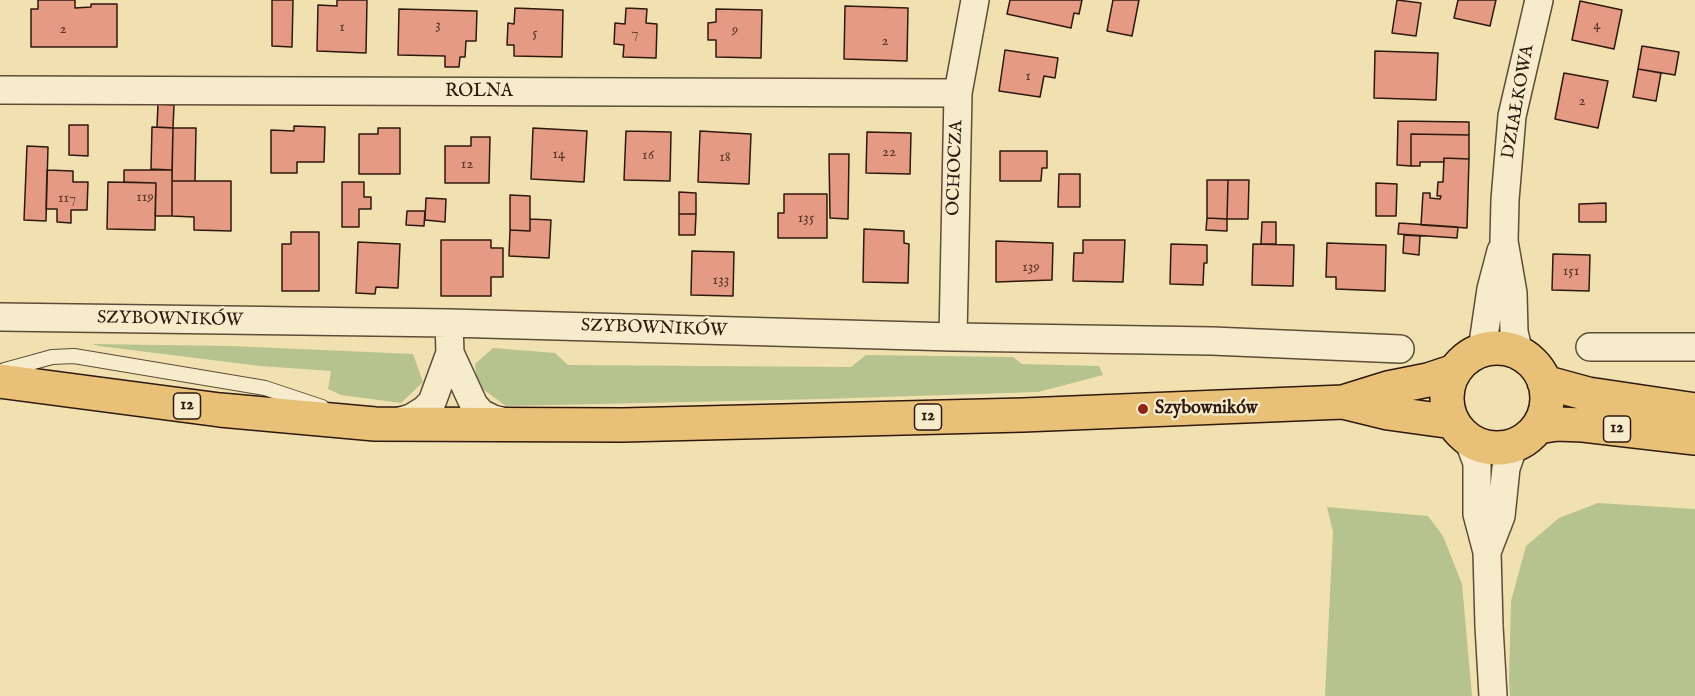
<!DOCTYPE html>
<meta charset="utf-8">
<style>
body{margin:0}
canvas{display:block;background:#f1e1b1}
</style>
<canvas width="1695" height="696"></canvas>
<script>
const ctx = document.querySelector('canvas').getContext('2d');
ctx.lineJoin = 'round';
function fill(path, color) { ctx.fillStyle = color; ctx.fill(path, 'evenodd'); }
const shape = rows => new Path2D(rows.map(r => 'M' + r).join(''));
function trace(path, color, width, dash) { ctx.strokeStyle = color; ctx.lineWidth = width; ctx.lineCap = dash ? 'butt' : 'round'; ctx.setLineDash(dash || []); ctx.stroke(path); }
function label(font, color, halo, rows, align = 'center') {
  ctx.font = font + ' "IM FELL English",serif'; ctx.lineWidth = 4.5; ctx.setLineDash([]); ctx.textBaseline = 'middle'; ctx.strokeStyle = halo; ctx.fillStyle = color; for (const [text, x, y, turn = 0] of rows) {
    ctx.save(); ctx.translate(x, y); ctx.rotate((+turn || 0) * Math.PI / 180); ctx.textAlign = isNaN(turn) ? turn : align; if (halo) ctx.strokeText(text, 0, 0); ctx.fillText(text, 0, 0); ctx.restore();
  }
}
fill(shape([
 [91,344,232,346,413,354,423,382,401,403,341,395,328,389,331,371,260,366,99,346],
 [493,348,555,353,568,365,851,367,866,355,1013,357,1022,364,1099,366,1103,375,1038,392,823,399,506,406,477,385,475,364],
 [1598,503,1695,509,1695,696,1510,696,1509,679,1511,601,1526,546,1559,518],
 [1327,507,1428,516,1443,536,1462,584,1472,696,1325,696,1333,532]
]), '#b6c38e');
const building = shape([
 [38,0,75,0,75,8,91,7,91,4,117,4,117,47,31,47,31,9,38,9,38,0],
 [272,0,293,0,292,47,272,46,272,0],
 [337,0,367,0,366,53,317,51,318,5,337,6,337,0],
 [1010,0,1082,0,1079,14,1074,13,1071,28,1007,14,1010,0],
 [1113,0,1139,0,1132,36,1107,31,1113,0],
 [1397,0,1421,3,1416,36,1392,33,1397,0],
 [1458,0,1496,0,1490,26,1454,18,1458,0],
 [1580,1,1622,10,1614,49,1572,40,1580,1],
 [845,6,908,8,907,61,844,59,845,6],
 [515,8,563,10,562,57,514,56,514,45,507,45,508,23,514,24,515,8],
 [626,8,647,9,646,23,657,24,656,58,623,57,624,45,614,44,615,23,625,24,626,8],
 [399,9,477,11,476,41,466,41,465,57,460,57,459,67,445,67,445,56,398,55,399,9],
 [716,9,762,10,761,58,716,57,716,40,708,40,708,23,716,22,716,9],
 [1642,46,1679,52,1675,75,1638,69,1642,46],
 [1005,50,1058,58,1055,78,1044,76,1040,97,999,91,1005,50],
 [1375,51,1438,53,1436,100,1374,98,1375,51],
 [1638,69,1661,73,1656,101,1633,97,1638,69],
 [1564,73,1608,81,1598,128,1555,119,1564,73],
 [158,104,174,105,173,128,157,127,158,104],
 [1398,121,1469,122,1469,135,1411,134,1411,166,1397,165,1398,121],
 [69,125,88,125,88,156,69,155,69,125],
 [294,126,325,127,324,162,297,162,297,173,271,173,271,130,294,131,294,126],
 [152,127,173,128,172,170,151,169,152,127],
 [173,128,196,128,195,181,172,181,173,128],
 [378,128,400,128,400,174,359,174,359,134,378,134,378,128],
 [533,128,587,131,584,182,531,179,533,128],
 [626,131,671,132,670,181,624,180,626,131],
 [700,131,751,134,749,184,698,182,700,131],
 [867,132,911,133,910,174,866,173,867,132],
 [1411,134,1469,135,1469,159,1444,158,1444,162,1420,162,1420,166,1411,166,1411,134],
 [471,137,490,137,489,183,445,183,445,146,471,146,471,137],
 [27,146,48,147,46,221,24,220,27,146],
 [1000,151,1047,151,1047,168,1042,168,1041,181,1000,181,1000,151],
 [829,154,849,154,848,219,830,218,829,154],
 [1444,158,1469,159,1467,228,1421,225,1423,193,1430,193,1430,198,1440,199,1441,196,1437,196,1438,182,1443,182,1444,158],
 [47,170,73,171,73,182,88,182,87,210,71,210,71,223,57,222,57,209,46,209,47,170],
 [124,170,172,170,172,216,155,216,156,183,124,182,124,170],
 [1059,174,1080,174,1080,207,1058,207,1059,174],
 [1207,180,1228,180,1227,219,1207,218,1207,180],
 [1228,180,1249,180,1248,219,1227,219,1228,180],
 [172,181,231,181,231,231,194,230,194,217,172,216,172,181],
 [108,182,156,183,155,230,107,229,108,182],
 [342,182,364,182,364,197,371,197,371,209,359,209,359,227,342,227,342,182],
 [1376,183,1397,184,1396,216,1376,216,1376,183],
 [679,192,696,193,696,214,679,214,679,192],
 [784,194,827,194,827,238,778,238,778,213,784,213,784,194],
 [510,195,530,196,530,231,510,230,510,195],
 [426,198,446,199,445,222,425,220,426,198],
 [1606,203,1606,222,1579,222,1579,204,1606,203],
 [407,211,425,211,424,226,406,225,407,211],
 [679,214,696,214,695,235,679,235,679,214],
 [1207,218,1227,219,1227,231,1206,230,1207,218],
 [530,219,551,220,549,258,509,256,510,230,530,231,530,219],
 [1262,222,1276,222,1276,244,1261,244,1262,222],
 [1399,223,1458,227,1457,238,1398,234,1399,223],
 [864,229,904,231,904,243,909,244,908,283,863,282,864,229],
 [291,232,319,232,319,291,282,291,282,244,291,244,291,232],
 [1404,235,1420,236,1419,255,1403,253,1404,235],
 [441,240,491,240,491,248,503,248,503,277,491,277,491,296,441,296,441,240],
 [1083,240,1125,240,1123,282,1073,281,1074,253,1083,253,1083,240],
 [996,241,1053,243,1052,280,996,282,996,241],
 [358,242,400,244,398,288,376,287,375,294,356,293,358,242],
 [1327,243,1386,245,1385,291,1336,289,1336,277,1326,277,1327,243],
 [1171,244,1207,245,1207,263,1204,263,1203,285,1170,284,1171,244],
 [1253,244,1294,245,1293,286,1252,285,1253,244],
 [692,251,734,252,733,296,691,295,692,251],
 [1553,254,1590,255,1589,291,1552,290,1553,254]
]);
fill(building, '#e49a83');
trace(building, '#2e190e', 1.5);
const service = shape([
 [1,371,52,357,74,356,265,388,322,407]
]);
const minor = shape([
 [0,90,958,93],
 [0,317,449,323,953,337,1212,341,1400,349],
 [449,323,450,353,474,405,481,413,493,419,510,423],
 [953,337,958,93,975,0],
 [1590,347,1695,347],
 [1482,350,1491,289,1501,251],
 [1519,353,1514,332,1513,293,1504,241,1505,200,1512,116,1539,0],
 [393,423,411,418,424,410,432,402,450,353],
 [1468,439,1477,463,1477,514,1487,552,1489,626,1493,696],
 [1487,552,1501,516,1506,468,1514,445]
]);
const primary = shape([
 '1447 398a50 50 0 1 1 100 0a50 50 0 1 1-100 0Z',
 [0,381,220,410,375,424,623,425,1023,415,1343,402,1388,413,1453,422],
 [1544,382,1588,394,1695,410],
 [1343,402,1388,388,1428,380,1455,371],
 [1538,427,1557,424,1583,425,1695,438]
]);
trace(service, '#5f4b37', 16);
trace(minor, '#5f4b37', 30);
trace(primary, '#2e190e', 36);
trace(service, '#f6eccc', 14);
trace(minor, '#f6eccc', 27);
trace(primary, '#e8c078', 33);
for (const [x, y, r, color] of [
 [1143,409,6,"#8f2418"]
]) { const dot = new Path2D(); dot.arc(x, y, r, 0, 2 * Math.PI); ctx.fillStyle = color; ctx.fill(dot); trace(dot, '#f6eccc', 2); }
label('15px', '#5c392b', null, [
 ["3",438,26],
 ["4",1597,26],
 ["1",342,28],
 ["2",63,30],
 ["9",735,31],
 ["5",535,34],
 ["7",635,34],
 ["2",885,42],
 ["1",1028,77],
 ["2",1582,102],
 ["22",889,153],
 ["14",559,155],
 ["16",648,156],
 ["18",725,158],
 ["12",467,165],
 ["119",145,198],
 ["117",67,199],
 ["135",806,219],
 ["139",1031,268],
 ["151",1571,272],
 ["133",721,281]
]);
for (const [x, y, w] of [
 [187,406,27],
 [928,417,27],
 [1617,429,27]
]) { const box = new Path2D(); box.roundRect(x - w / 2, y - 13, w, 26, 4.5); ctx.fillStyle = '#f6eccc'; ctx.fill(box); trace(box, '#2e190e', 1.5); }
label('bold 16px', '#2e190e', null, [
 ["12",187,406],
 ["12",928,417],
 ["12",1617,429]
]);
label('18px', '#2e190e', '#f6eccc', [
 ["ROLNA",479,92],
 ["DZIAŁKOWA",1519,102,-80],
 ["OCHOCZA",956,168,-88],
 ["SZYBOWNIKÓW",170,320,1],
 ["SZYBOWNIKÓW",654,329,2]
]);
label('bold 18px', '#2e190e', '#f6eccc', [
 ["Szybowników",1155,409]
], 'left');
</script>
